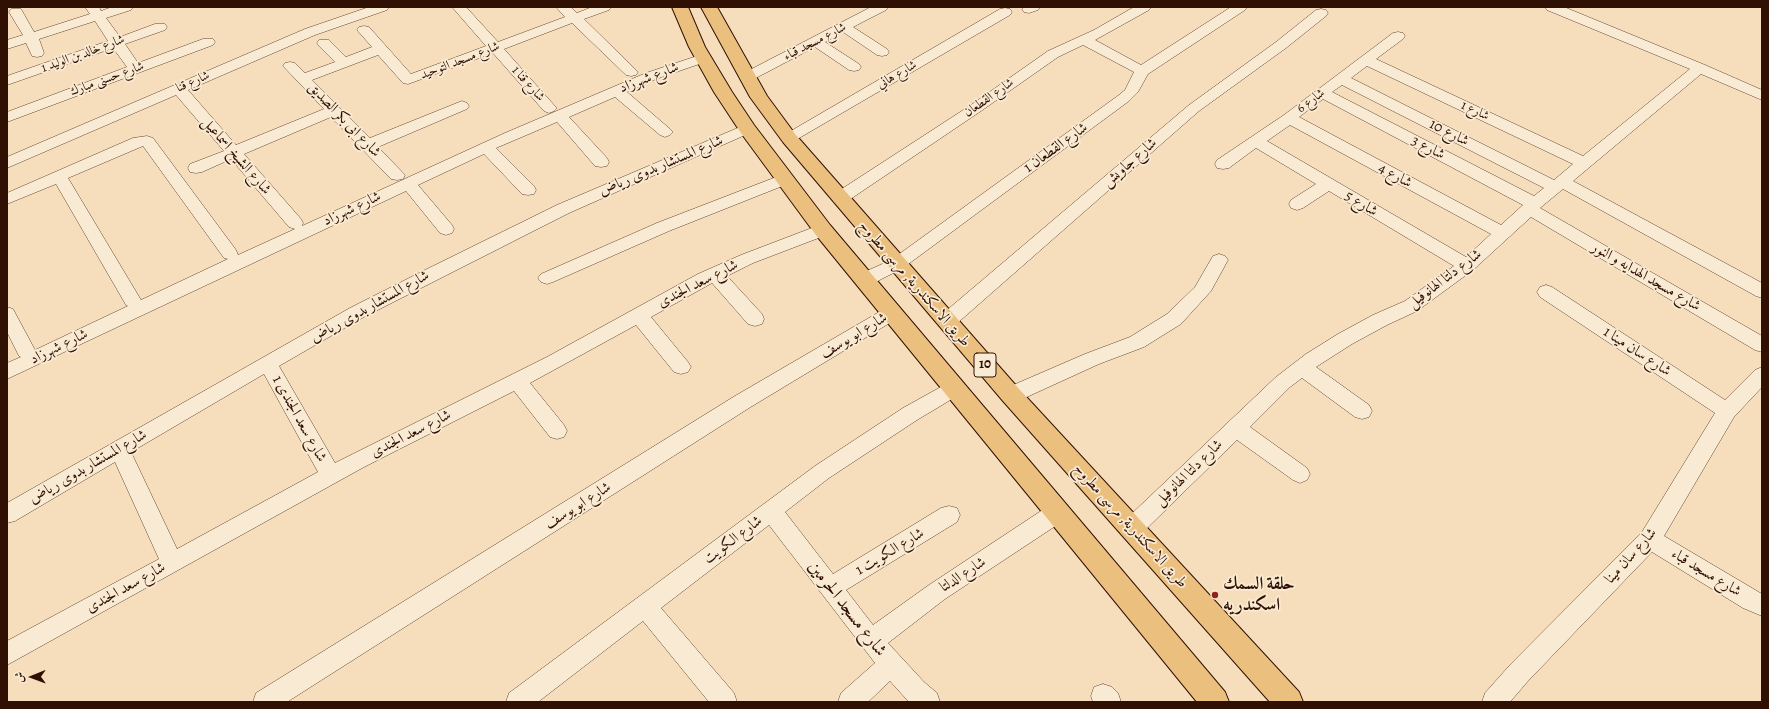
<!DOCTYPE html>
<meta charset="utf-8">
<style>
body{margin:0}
#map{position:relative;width:1769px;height:709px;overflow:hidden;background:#f6debc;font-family:Alegreya,Amiri,serif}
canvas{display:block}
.frame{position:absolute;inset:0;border:8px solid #2f1003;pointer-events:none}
.north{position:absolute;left:12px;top:657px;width:40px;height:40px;-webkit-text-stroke:3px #f9ead3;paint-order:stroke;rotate:269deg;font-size:11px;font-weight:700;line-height:16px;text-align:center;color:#2f1003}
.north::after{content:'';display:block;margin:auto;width:14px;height:18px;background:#2f1003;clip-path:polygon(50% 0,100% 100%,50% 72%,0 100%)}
</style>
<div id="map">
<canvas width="1769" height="709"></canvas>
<div class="frame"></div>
<div class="north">ش</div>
</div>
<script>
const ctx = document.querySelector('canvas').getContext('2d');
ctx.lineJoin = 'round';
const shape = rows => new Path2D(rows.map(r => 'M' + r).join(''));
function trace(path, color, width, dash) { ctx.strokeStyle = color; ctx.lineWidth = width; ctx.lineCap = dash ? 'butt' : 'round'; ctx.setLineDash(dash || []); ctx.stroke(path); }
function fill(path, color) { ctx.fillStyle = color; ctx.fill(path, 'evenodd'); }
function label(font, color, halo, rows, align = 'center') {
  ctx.font = font + ' Alegreya,Amiri,serif'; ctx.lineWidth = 3.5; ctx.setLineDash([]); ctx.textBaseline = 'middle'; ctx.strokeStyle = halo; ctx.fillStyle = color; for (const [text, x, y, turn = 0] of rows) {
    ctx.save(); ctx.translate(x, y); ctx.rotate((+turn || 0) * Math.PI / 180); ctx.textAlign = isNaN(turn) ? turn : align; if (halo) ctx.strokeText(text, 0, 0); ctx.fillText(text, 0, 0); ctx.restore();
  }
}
const street = shape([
 [85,7,99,7,101,11,112,7,133,7,131,10,106,18,120,37,155,24,165,24,167,27,165,30,125,44,138,63,203,39,213,39,215,42,213,45,7,122,7,112,127,67,113,48,7,85,7,76,108,41,95,21,39,39,44,53,42,56,37,57,32,56,26,43,7,49,7,40,23,35,9,12,11,9,21,9,34,32,90,14,85,7],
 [369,7,389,7,387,10,315,35,188,90,236,145,324,109,283,66,285,63,290,62,295,63,305,73,335,62,319,46,317,43,319,40,329,40,346,57,372,47,357,30,359,27,364,26,369,27,411,74,486,46,452,7,466,7,498,42,565,17,556,7,571,7,577,13,592,7,611,7,609,10,584,19,638,72,636,75,631,76,626,75,572,23,504,49,554,105,557,108,554,111,549,113,544,111,493,53,408,84,403,83,378,55,312,80,370,138,457,103,462,101,467,103,469,106,467,109,378,147,405,175,403,179,397,180,391,179,331,117,244,154,301,219,303,223,302,226,505,133,646,73,703,54,708,55,710,58,708,61,656,79,627,92,670,129,673,132,670,135,665,137,660,135,615,97,569,117,607,158,609,162,607,166,601,167,595,166,557,122,496,148,534,186,536,190,534,194,528,195,522,194,484,154,418,185,452,225,454,229,452,233,446,235,440,233,406,191,7,379,7,363,21,357,19,356,7,332,7,307,13,309,35,350,128,306,126,305,56,184,7,204,7,193,133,138,147,136,153,138,236,250,238,255,295,229,289,227,231,159,202,172,196,173,190,172,188,168,190,164,224,151,176,95,7,168,7,157,305,29,369,7],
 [143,146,224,258,228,259,141,300,68,178,143,146],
 [871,7,888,7,886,10,853,27,887,49,889,52,887,55,882,56,877,55,843,32,825,42,859,64,861,67,859,70,854,71,849,70,815,47,752,80,747,81,742,80,740,77,742,74,871,7],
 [1024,7,1040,7,1038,10,1029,13,1024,12,1022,9,1024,7],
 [1134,7,1151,7,1149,10,1095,40,1141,65,1231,7,1247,7,1245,10,1148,74,1138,92,1129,101,903,268,870,285,864,286,858,285,855,280,858,275,891,260,1119,95,1125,90,1134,72,1083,45,1058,57,981,111,846,202,840,203,834,202,832,198,834,194,971,105,1048,51,1094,30,1134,7],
 [1545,7,1564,7,1705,65,1762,90,1762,100,1701,74,1573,181,1762,283,1762,298,1756,296,1563,189,1540,208,1762,336,1762,352,1755,350,1531,217,1473,270,1417,311,1387,325,1352,344,1316,367,1369,405,1372,411,1369,417,1362,419,1355,417,1302,378,1290,387,1250,427,1307,468,1310,474,1307,480,1300,483,1293,480,1237,440,1140,535,1132,538,1124,535,1121,528,1124,521,1276,377,1306,354,1338,334,1373,315,1405,301,1454,266,1329,191,1303,208,1297,210,1291,208,1289,204,1291,200,1316,184,1256,148,1229,168,1223,169,1217,168,1215,164,1217,160,1284,115,1393,33,1398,32,1403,33,1405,36,1403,39,1376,59,1583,156,1690,69,1547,10,1545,7],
 [1367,66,1573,164,1554,180,1351,78,1367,66],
 [1342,85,1544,188,1534,196,1332,92,1342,85],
 [1323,99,1523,205,1501,225,1299,117,1323,99],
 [1290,125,1491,234,1466,257,1267,141,1290,125],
 [1005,8,1010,9,1012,12,1010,15,794,141,789,143,784,141,781,138,784,135,1000,9,1005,8],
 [1321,9,1326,10,1328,13,1326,16,1286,48,1199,111,954,326,947,328,940,326,938,321,940,316,1189,105,1276,42,1316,10,1321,9],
 [747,124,752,126,755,129,752,132,569,213,362,318,279,366,335,463,547,357,698,274,741,255,817,226,823,224,829,226,831,230,829,234,753,263,727,276,762,314,764,319,762,324,755,326,748,324,712,283,651,317,688,362,691,367,688,372,681,374,674,372,636,325,530,383,564,425,567,431,564,437,557,439,550,437,514,391,364,467,7,665,7,641,159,559,115,462,15,521,7,523,7,503,350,308,423,271,557,205,747,124],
 [264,374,318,472,177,549,131,452,264,374],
 [784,174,790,175,792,179,790,183,669,231,553,282,547,284,541,282,538,278,541,274,657,223,784,174],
 [1219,254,1225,256,1228,260,1211,291,1181,324,1144,347,1099,364,1018,401,1011,403,1004,401,1001,395,1004,389,1085,354,1130,337,1167,314,1195,287,1213,256,1219,254],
 [1546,285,1552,287,1725,400,1755,370,1762,367,1762,387,1734,417,1664,536,1762,594,1762,616,1743,608,1652,552,1528,681,1510,702,1482,702,1485,693,1510,665,1642,532,1715,413,1540,297,1537,292,1540,287,1546,285],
 [892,306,898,308,901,313,898,318,749,408,287,702,253,702,256,693,735,396,886,308,892,306],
 [955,380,962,383,965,388,962,393,917,420,829,478,785,512,833,574,941,508,949,506,957,508,960,515,957,522,846,590,873,625,929,585,1050,505,1058,503,1066,505,1069,512,1066,519,945,599,888,643,924,682,937,693,940,702,909,702,890,681,868,702,838,702,841,693,875,663,769,525,661,608,734,693,737,702,709,702,643,621,538,702,506,702,509,693,815,466,903,408,948,383,955,380],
 [1103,684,1112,687,1118,693,1121,702,1093,702,1091,696,1094,687,1103,684]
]);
const primary = shape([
 [672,7,688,7,705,47,732,92,754,125,830,225,1225,692,1229,702,1197,702,816,235,741,133,714,92,689,47,672,7],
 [701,7,717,7,767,96,795,134,1019,389,1299,692,1303,702,1270,702,1003,401,783,142,750,97,701,7]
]);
trace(street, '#614431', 1);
trace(primary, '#2f1003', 2);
fill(street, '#f9ead3');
fill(primary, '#ebbf7e');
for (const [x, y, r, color] of [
 [1215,595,4,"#8f2418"]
]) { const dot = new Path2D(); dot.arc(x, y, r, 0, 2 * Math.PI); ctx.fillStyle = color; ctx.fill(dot); trace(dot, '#f9ead3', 1.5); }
label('13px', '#2f1003', '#f9ead3', [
 ["شارع مسجد قباء",815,42,-27],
 ["شارع خالد بن الوليد 1",83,54,-20],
 ["شارع مسجد التوحيد",460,61,-21],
 ["شارع هاني",897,75,-30],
 ["شارع حسنى مبارك",107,79,-20],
 ["شارع قنا",193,82,-24],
 ["شارع قنا 1",528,84,48],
 ["شارع القطعان",989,98,-35],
 ["شارع 6",1311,101,-37],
 ["شارع 1",1475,111,25]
]);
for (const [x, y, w] of [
 [985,365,22]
]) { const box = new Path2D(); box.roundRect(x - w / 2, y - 12, w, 24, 3); ctx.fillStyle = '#f9ead3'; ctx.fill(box); trace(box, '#2f1003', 1); }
label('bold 14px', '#2f1003', null, [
 ["10",985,365]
]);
label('15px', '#2f1003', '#f9ead3', [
 ["شارع شهرزاد",649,78,-21],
 ["شارع ابى بكر الصديق",344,120,46],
 ["شارع 10",1449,133,27],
 ["شارع القطعان 1",1056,148,-36],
 ["شارع 3",1428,148,27],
 ["شارع الشيخ اسماعيل",236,156,49],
 ["شارع جاويش",1130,163,-41],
 ["شارع المستشار بدوى رياض",661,166,-23],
 ["شارع 4",1395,176,28],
 ["شارع 5",1361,204,31],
 ["شارع شهرزاد",352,209,-25],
 ["شارع مسجد الهدايه و النور",1646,277,30],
 ["شارع دلتا الهانوفيل",1445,279,-37],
 ["شارع سعد الجندى",698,284,-27],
 ["طريق الاسكندرية, مرسى مطروح",914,284,49],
 ["شارع المستشار بدوى رياض",370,307,-29],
 ["شارع ابو يوسف",854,336,-31],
 ["شارع شهرزاد",59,347,-26],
 ["شارع سان مينا 1",1637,352,33],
 ["شارع سعد الجندى 1",299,419,61],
 ["شارع سعد الجندى",411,434,-27],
 ["شارع المستشار بدوى رياض",88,467,-30],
 ["شارع دلتا الهانوفيل",1189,473,-44],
 ["شارع ابو يوسف",578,506,-32],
 ["طريق الاسكندرية, مرسى مطروح",1130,526,48],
 ["شارع الكويت",733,540,-37],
 ["شارع الكويت 1",890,552,-31],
 ["شارع سان مينا",1631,556,-48],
 ["شارع مسجد قباء",1706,573,31],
 ["شارع الدلتا",963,575,-33],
 ["شارع سعد الجندى",126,588,-29]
]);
label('bold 18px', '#2f1003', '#f9ead3', [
 ["حلقة السمك",1223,585],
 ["اسكندريه",1223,606]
], 'left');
label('18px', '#2f1003', '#f9ead3', [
 ["شارع مسجد الحرمين",847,609,52]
]);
</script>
